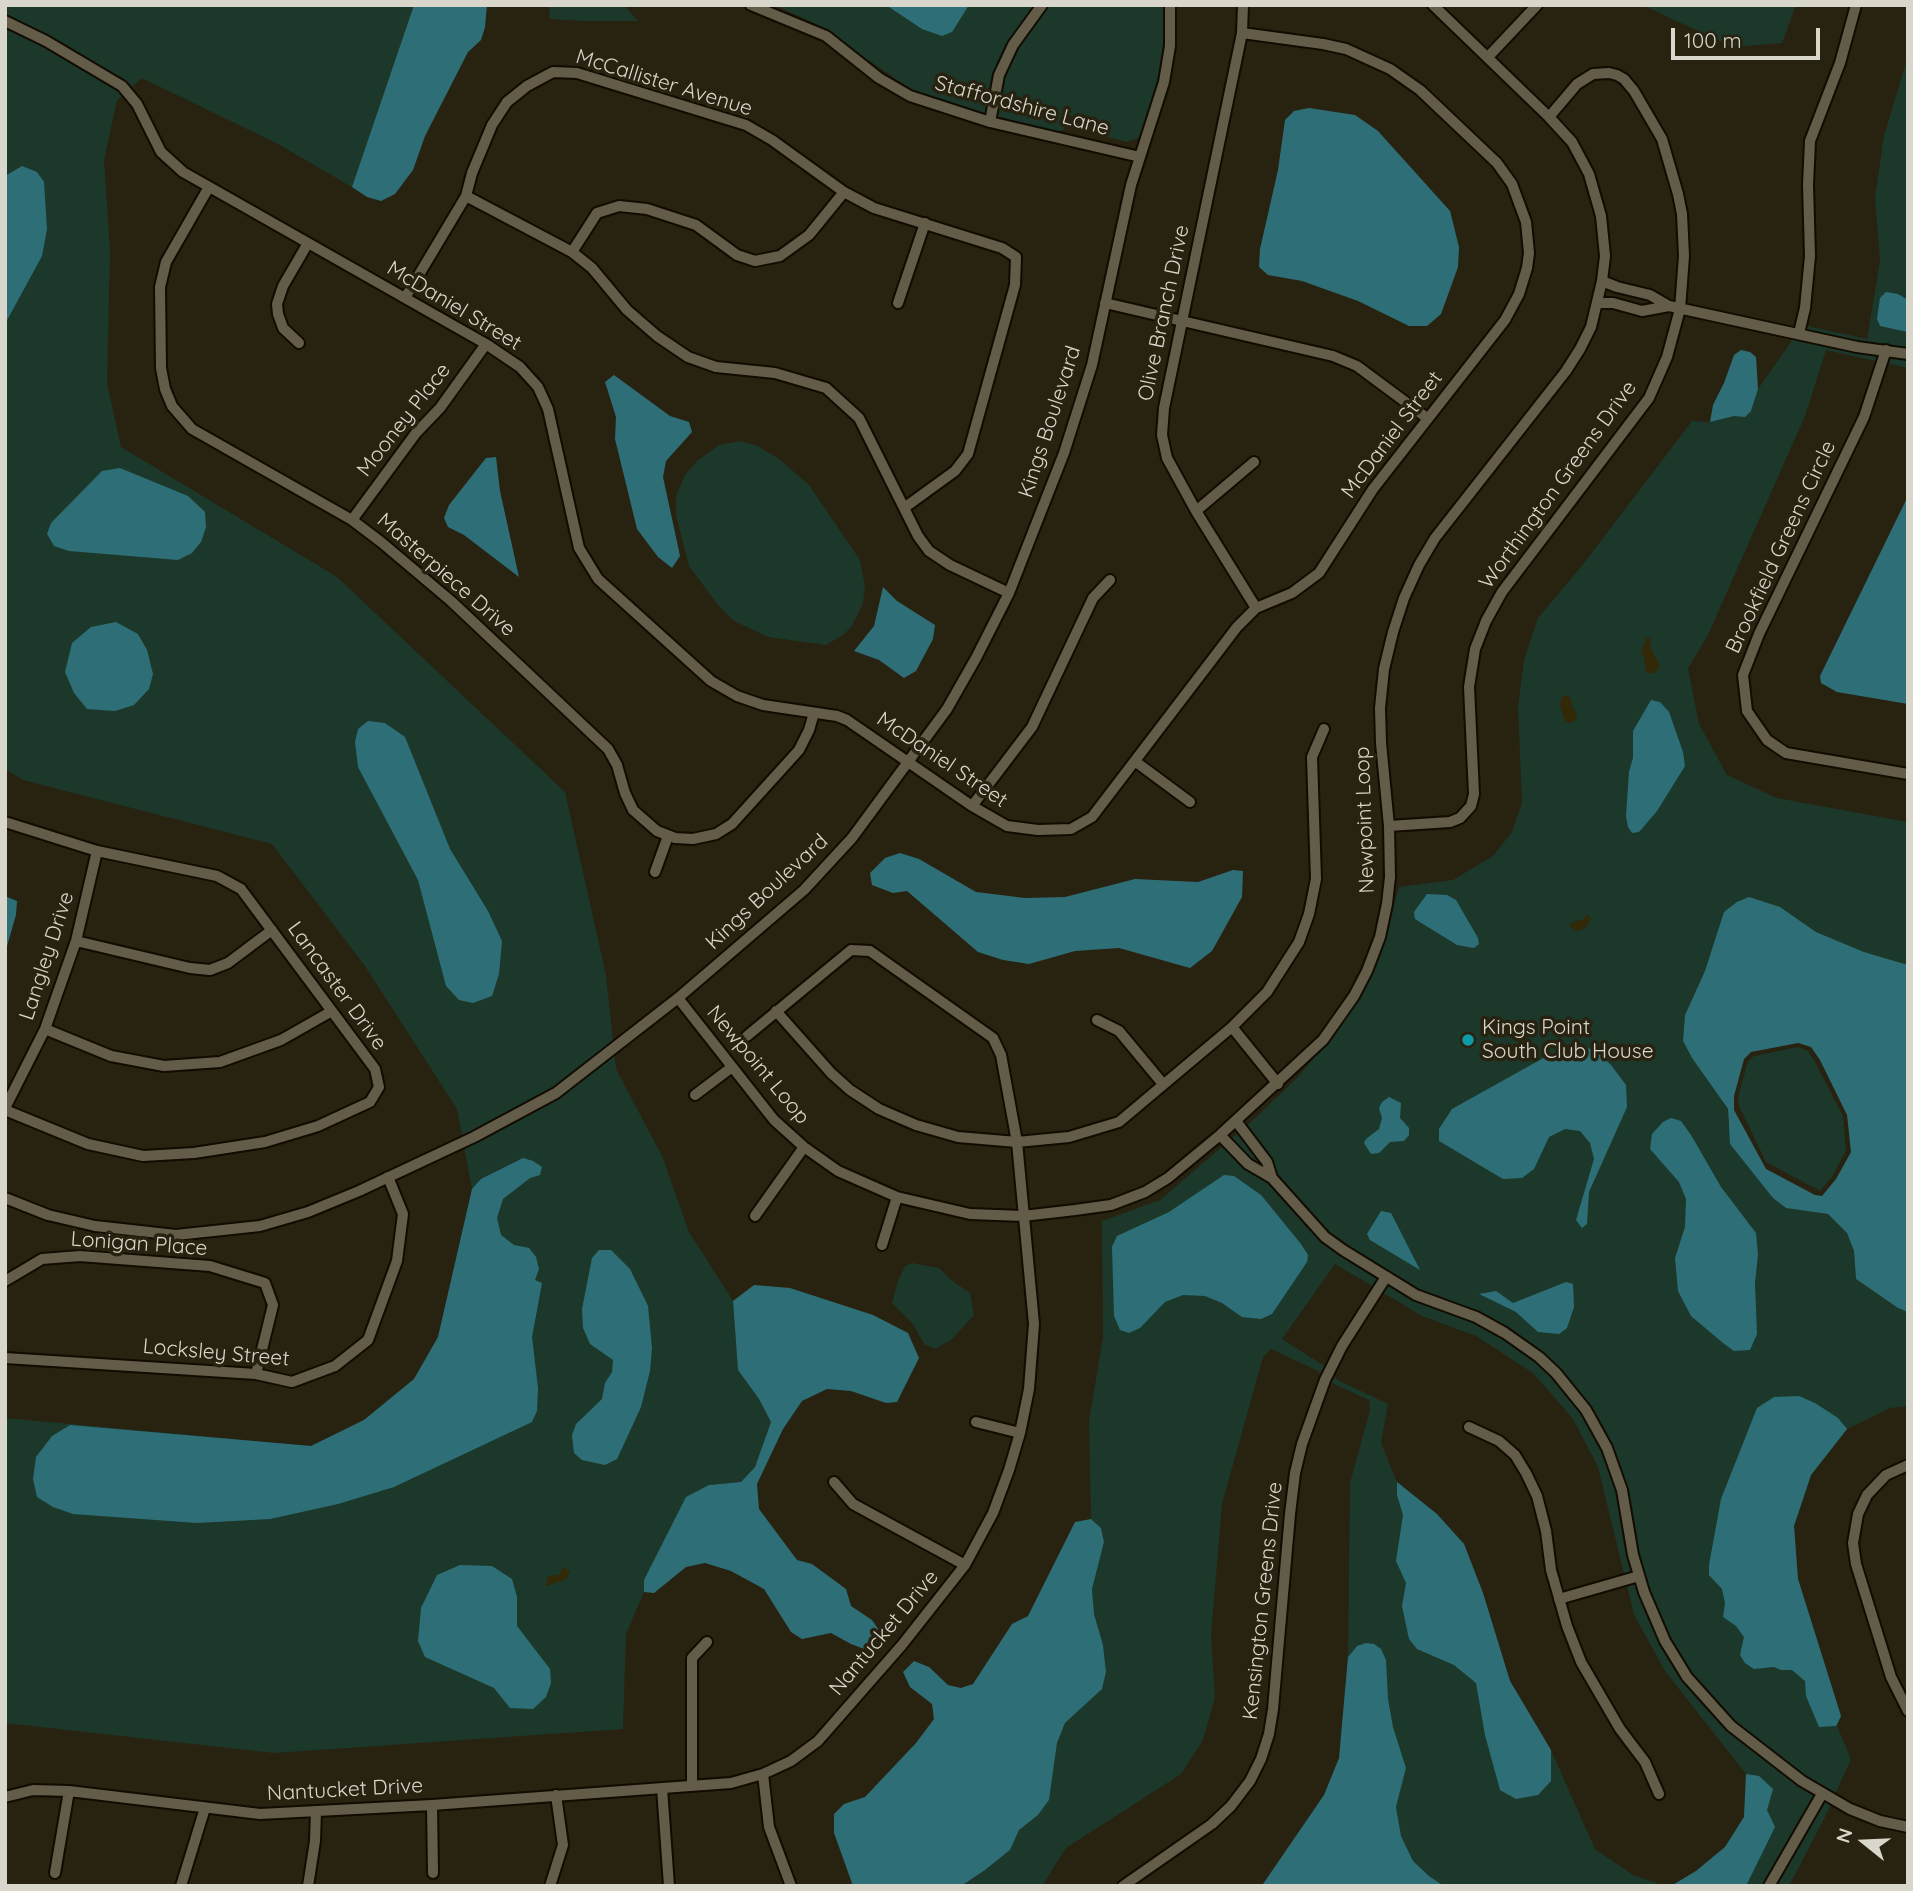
<!DOCTYPE html>
<style>
body{margin:0}
#map{position:relative;width:1913px;height:1891px;overflow:hidden;background:#282211;font-family:Quicksand,sans-serif}
canvas{display:block}
.frame{position:absolute;inset:0;border:7px solid #d9d6cb;pointer-events:none}
.north{position:absolute;left:1829px;top:1807px;width:70px;height:70px;-webkit-text-stroke:5px #282211;paint-order:stroke;rotate:288deg;font-size:19px;font-weight:700;line-height:28px;text-align:center;color:#d9d6cb}
.north::after{content:'';display:block;margin:auto;width:24px;height:32px;background:#d9d6cb;clip-path:polygon(50% 0,100% 100%,50% 72%,0 100%)}
.scale{position:absolute;left:1671px;top:28px;width:149px;height:32px;box-sizing:border-box;border:4px solid #d9d6cb;border-top:0;padding-left:9px;font-size:21px;line-height:24px;white-space:nowrap;color:#d9d6cb;-webkit-text-stroke:5px #282211;paint-order:stroke}
</style>
<div id="map">
<canvas width="1913" height="1891"></canvas>
<div class="frame"></div>
<div class="north">N</div>
<div class="scale">100 m</div>
</div>
<script>
const ctx = document.querySelector('canvas').getContext('2d');
ctx.lineJoin = 'round';
function fill(path, color) { ctx.fillStyle = color; ctx.fill(path, 'evenodd'); }
const shape = rows => new Path2D(rows.map(r => 'M' + r).join(''));
function trace(path, color, width, dash) { ctx.strokeStyle = color; ctx.lineWidth = width; ctx.lineCap = dash ? 'butt' : 'round'; ctx.setLineDash(dash || []); ctx.stroke(path); }
function label(font, color, halo, rows, align = 'center') {
  ctx.font = font + ' Quicksand,sans-serif'; ctx.lineWidth = 7; ctx.setLineDash([]); ctx.textBaseline = 'middle'; ctx.strokeStyle = halo; ctx.fillStyle = color; for (const [text, x, y, turn = 0] of rows) {
    ctx.save(); ctx.translate(x, y); ctx.rotate((+turn || 0) * Math.PI / 180); ctx.textAlign = isNaN(turn) ? turn : align; if (halo) ctx.strokeText(text, 0, 0); ctx.fillText(text, 0, 0); ctx.restore();
  }
}
fill(shape([
 [5,5,414,5,352,187,278,144,142,78,117,100,104,160,110,250,107,383,121,447,337,577,565,792,606,975,616,1069,662,1156,689,1232,733,1301,738,1370,759,1399,771,1422,755,1467,741,1482,709,1485,644,1580,644,1592,626,1634,623,1729,274,1753,5,1723,5,1418,311,1446,364,1420,414,1379,438,1337,472,1189,457,1109,365,966,272,844,23,780,5,769],
 [549,5,624,5,638,21,582,21,550,19],
 [774,5,1035,5,1001,54,994,71,985,115,981,115,916,93,818,25],
 [1047,5,1165,5,1162,63,1147,119,1141,135,1136,139,1127,142,1104,136,1093,127,1092,122,1068,115,1064,129,1059,133,995,116,1005,72,1012,55],
 [1642,5,1796,5,1782,43,1733,47],
 [1908,56,1908,368,1826,350,1805,416,1708,635,1688,668,1699,724,1727,775,1777,798,1908,822,1908,965,1864,952,1816,932,1780,907,1705,971,1685,1015,1683,1041,1692,1058,1728,1110,1728,1125,1773,1198,1786,1208,1828,1214,1847,1233,1854,1251,1856,1279,1898,1308,1908,1312,1908,1406,1890,1408,1847,1429,1811,1475,1794,1526,1798,1579,1841,1716,1837,1726,1851,1759,1825,1817,1789,1886,1671,1886,1696,1871,1725,1847,1744,1817,1746,1774,1665,1671,1634,1615,1598,1467,1573,1419,1533,1373,1476,1336,1422,1316,1335,1264,1282,1339,1323,1365,1338,1380,1388,1404,1381,1443,1397,1482,1437,1514,1464,1544,1483,1593,1510,1681,1551,1750,1595,1849,1633,1875,1665,1886,1444,1886,1429,1876,1413,1861,1401,1836,1396,1807,1406,1768,1393,1727,1388,1699,1357,1646,1348,1657,1350,1483,1370,1410,1369,1400,1332,1383,1318,1371,1271,1349,1263,1357,1222,1504,1211,1635,1215,1697,1203,1740,1181,1774,1066,1848,1042,1886,961,1886,985,1870,1010,1850,1019,1830,1038,1815,1049,1800,1057,1743,1065,1723,1102,1689,1106,1672,1103,1645,1094,1614,1092,1589,1104,1542,1101,1528,1091,1519,1089,1421,1103,1337,1102,1221,1160,1200,1252,1121,1296,1079,1340,1028,1360,993,1382,948,1399,887,1453,880,1493,856,1512,832,1522,803,1518,707,1524,660,1538,618,1581,567,1692,421,1710,422,1751,411,1758,389,1791,342,1797,324,1867,339,1880,261,1875,197,1884,136],
 [740,441,757,446,778,458,809,485,860,560,865,586,863,603,852,626,843,635,826,645,768,637,734,621,718,605,689,566,676,515,676,496,685,475,697,461,719,445],
 [1798,1047,1808,1051,1815,1062,1843,1116,1846,1151,1832,1177,1820,1191,1766,1162,1739,1106,1738,1097,1748,1061,1754,1056],
 [912,1263,939,1268,951,1280,970,1293,974,1315,951,1340,935,1349,924,1344,913,1324,892,1303,898,1281,905,1266]
]), '#1c382b');
fill(shape([
 [1646,638,1650,638,1651,649,1659,664,1658,670,1651,674,1646,671,1644,658,1641,652],
 [1566,695,1571,698,1572,707,1577,713,1576,720,1570,723,1565,721,1560,705,1561,698],
 [1588,914,1591,919,1584,929,1577,931,1570,927,1572,922,1582,920],
 [563,1567,570,1571,567,1579,548,1586,546,1585,548,1576,559,1575]
]), '#312908');
fill(shape([
 [414,5,487,5,485,27,481,40,468,52,425,136,413,170,395,194,381,201,367,197,352,187],
 [886,5,969,5,952,32,942,36,922,29],
 [1309,108,1355,115,1378,131,1450,211,1459,247,1458,267,1441,314,1427,326,1409,326,1358,301,1302,281,1268,275,1259,267,1260,249,1278,170,1285,120,1294,111],
 [22,166,37,172,44,182,47,229,42,256,5,324,5,176],
 [1886,292,1898,294,1908,300,1908,332,1880,326,1877,319,1880,298],
 [1741,350,1750,352,1756,357,1758,389,1751,411,1745,417,1734,416,1710,422,1713,405,1724,383,1734,355],
 [614,375,670,416,689,422,692,432,666,461,663,477,680,556,672,568,658,557,637,529,615,439,616,417,605,382],
 [496,457,500,491,519,577,464,535,448,527,444,518,449,505,486,458],
 [120,468,188,496,205,512,206,527,201,542,192,553,178,560,69,551,54,546,47,534,51,523,102,471],
 [1908,496,1908,704,1837,692,1821,683,1820,676],
 [883,587,897,601,935,625,933,639,916,671,904,678,879,660,854,651,874,626],
 [116,622,138,634,147,650,153,674,149,689,134,705,115,711,87,709,74,693,65,672,72,643,91,627],
 [1651,700,1660,702,1669,712,1683,752,1685,766,1657,811,1639,832,1632,833,1628,827,1626,816,1629,772,1633,758,1633,731],
 [368,721,385,723,405,737,450,849,488,911,502,941,499,974,492,996,473,1003,459,1000,446,986,418,880,358,767,355,742,358,729],
 [900,853,919,859,976,892,1025,898,1065,897,1135,879,1198,882,1233,870,1243,871,1242,897,1212,951,1190,968,1119,948,1075,951,1029,964,1003,960,978,952,907,891,893,893,872,885,870,873,885,858],
 [1427,894,1447,895,1456,900,1478,938,1479,944,1474,948,1457,945,1415,919,1414,912],
 [5,896,17,901,16,915,5,953],
 [1749,897,1780,907,1816,932,1864,952,1908,965,1908,1312,1898,1308,1856,1279,1854,1251,1847,1233,1828,1214,1786,1208,1773,1198,1730,1144,1728,1109,1692,1058,1683,1041,1685,1015,1705,971,1724,912,1737,902],
 [1798,1043,1811,1047,1820,1060,1847,1115,1851,1152,1836,1179,1822,1196,1815,1195,1766,1169,1734,1110,1734,1096,1744,1059,1751,1052],
 [1578,1046,1595,1050,1611,1065,1626,1085,1627,1107,1589,1192,1587,1224,1582,1228,1576,1220,1594,1159,1590,1143,1580,1131,1565,1129,1549,1137,1534,1169,1522,1178,1503,1179,1439,1141,1439,1129,1452,1109,1556,1051],
 [1389,1097,1401,1103,1400,1118,1409,1128,1409,1135,1404,1141,1390,1142,1379,1153,1371,1154,1364,1143,1366,1139,1379,1129,1382,1118,1379,1108,1382,1102],
 [1671,1118,1681,1121,1691,1135,1721,1187,1756,1233,1758,1254,1755,1283,1757,1334,1750,1350,1734,1351,1723,1343,1691,1316,1678,1291,1675,1258,1685,1227,1686,1199,1679,1182,1650,1149,1652,1134,1663,1122],
 [523,1158,533,1161,542,1167,540,1175,530,1178,503,1199,497,1218,501,1235,514,1245,529,1248,536,1257,539,1269,535,1280,542,1283,532,1337,538,1388,537,1411,532,1422,394,1487,338,1504,270,1519,197,1523,73,1514,53,1507,37,1497,33,1479,36,1457,52,1436,70,1425,311,1446,364,1420,414,1379,438,1337,472,1189,481,1179],
 [1224,1175,1234,1176,1261,1195,1301,1244,1308,1255,1307,1262,1272,1314,1261,1319,1242,1317,1222,1303,1205,1296,1183,1295,1165,1302,1140,1328,1129,1333,1120,1330,1114,1316,1112,1247,1117,1236,1169,1212],
 [1381,1211,1391,1213,1420,1270,1370,1240,1367,1234],
 [599,1250,611,1250,630,1269,648,1306,652,1348,650,1371,641,1407,617,1459,605,1465,582,1460,574,1453,572,1435,576,1424,602,1399,605,1383,612,1372,613,1360,590,1344,583,1328,582,1309,592,1258],
 [1566,1282,1573,1284,1574,1307,1567,1328,1559,1334,1538,1332,1516,1312,1479,1294,1496,1291,1513,1303],
 [754,1285,790,1288,873,1315,908,1333,919,1358,897,1402,886,1403,851,1391,827,1389,802,1401,783,1429,757,1484,759,1509,797,1560,812,1564,846,1589,851,1606,872,1620,881,1633,874,1648,864,1649,851,1644,831,1633,802,1639,791,1632,764,1589,731,1571,705,1563,686,1567,654,1593,644,1592,644,1580,686,1497,709,1485,741,1482,755,1467,771,1422,759,1399,738,1370,733,1301],
 [1799,1396,1815,1403,1838,1418,1847,1429,1811,1475,1794,1526,1798,1579,1841,1716,1836,1726,1819,1727,1806,1696,1805,1681,1792,1670,1781,1670,1774,1667,1754,1669,1745,1663,1740,1655,1744,1637,1736,1626,1723,1617,1725,1603,1722,1589,1709,1575,1709,1565,1721,1499,1757,1408,1774,1397],
 [1397,1482,1437,1514,1464,1544,1483,1593,1510,1681,1551,1750,1551,1781,1538,1795,1516,1799,1500,1790,1485,1735,1476,1683,1454,1665,1417,1649,1409,1639,1402,1606,1406,1583,1396,1561,1403,1515,1397,1495],
 [1091,1519,1101,1528,1104,1542,1092,1589,1094,1614,1103,1645,1106,1672,1102,1689,1065,1723,1057,1743,1049,1800,1038,1815,1019,1830,1010,1850,985,1870,961,1886,853,1886,834,1833,834,1814,844,1804,865,1797,916,1743,934,1719,932,1704,910,1687,903,1672,914,1661,929,1667,948,1685,961,1688,973,1684,1012,1624,1028,1616,1075,1522],
 [460,1565,492,1566,512,1579,517,1597,517,1626,550,1669,551,1683,546,1697,533,1709,510,1708,494,1688,425,1657,418,1641,421,1608,437,1575],
 [1366,1643,1374,1644,1381,1649,1386,1660,1388,1699,1393,1727,1406,1768,1396,1807,1401,1836,1413,1861,1429,1876,1444,1886,1265,1886,1263,1884,1324,1795,1339,1758,1348,1657,1357,1646],
 [1746,1774,1759,1776,1773,1789,1767,1810,1775,1827,1746,1886,1671,1886,1696,1871,1725,1847,1744,1817]
]), '#2e6f77');
const minor = shape([
 [751,5,826,36,879,78,910,96,990,122,1140,157],
 [1243,5,1242,33,1164,408,1162,435,1167,458,1196,511,1256,608],
 [5,21,46,41,122,86,137,104,161,152,183,172,486,344,520,367,538,387,548,409,579,548,598,579,711,681,737,696,763,705,837,716,847,720,972,806,1007,826,1038,830,1071,829,1092,817,1237,627,1256,608,1292,593,1319,573,1373,489,1505,320,1519,294,1527,268,1529,253,1526,222,1512,184,1497,163,1420,90,1390,69,1346,49,1323,44,1242,33],
 [1488,57,1537,5],
 [990,122,999,75,1013,45,1042,5],
 [209,187,166,262,160,287,161,368,165,389,172,406,192,429,352,520,381,542,451,601,608,749,617,765,625,793,633,810,657,831,675,838,693,839,716,834,732,824,799,750,809,730,814,713],
 [466,196,572,252,592,268,627,310,657,336,688,357,716,367,775,373,826,388,859,418,918,536,929,551,950,565,1009,593],
 [572,252,597,213,619,206,647,209,696,225,737,255,755,261,780,256,809,235,844,192],
 [1602,281,1617,287,1650,295,1669,306,1857,347,1908,354],
 [405,298,466,196,472,173,492,125,507,102,527,86,553,72,577,73,746,125,772,140,844,192,874,208,1002,248,1016,257,1015,285,968,454,955,471,904,508],
 [898,303,925,223],
 [1105,303,1333,356,1357,366,1427,418],
 [1598,303,1613,303,1642,311,1669,306],
 [1799,333,1805,308,1810,256,1808,185,1810,141,1840,63,1856,5],
 [299,343,283,328,278,314,277,304,283,286,308,243],
 [1886,350,1864,417,1759,634,1743,675,1747,711,1767,740,1786,753,1908,774],
 [1196,511,1254,462],
 [352,520,416,433,440,408,486,344],
 [1136,762,1190,802],
 [972,806,1032,727,1093,598,1110,580],
 [5,822,97,851,217,876,241,889,375,1069,379,1087,370,1102,318,1126,265,1142,194,1153,143,1156,88,1144,5,1110],
 [1389,826,1450,822,1460,818,1471,806,1474,794,1469,687,1475,649,1486,621,1502,592,1649,398,1667,357,1680,309,1684,256,1682,214,1678,194,1662,139,1634,91,1624,79,1617,75,1609,73,1593,74,1577,84,1549,117],
 [655,872,668,836],
 [76,941,190,968,210,970,228,963,272,930],
 [678,998,774,1120,804,1147,838,1171,897,1197,970,1214,1023,1216,1075,1210,1111,1205,1145,1192,1168,1178,1220,1135,1323,1040,1354,996,1367,971,1380,937,1387,904,1390,877,1389,826,1381,743,1380,708,1384,669,1393,632,1404,598,1419,565,1435,538,1566,371,1580,349,1591,327,1602,281,1605,256,1601,216,1589,174,1572,142,1549,117,1433,5],
 [776,1011,831,1073,850,1090,879,1109,916,1125,958,1137,1017,1142,1069,1137,1119,1122,1232,1027,1267,992,1299,942,1309,914,1316,879,1312,757,1324,729],
 [1097,1020,1119,1031,1163,1084],
 [1232,1027,1278,1084],
 [45,1029,111,1056,164,1066,220,1062,281,1040,332,1011],
 [695,1095,732,1067],
 [5,1108,45,1029,76,941,97,851],
 [1236,1121,1267,1162,1272,1178],
 [1220,1135,1248,1164,1272,1178,1325,1237,1343,1250,1416,1295,1476,1317,1505,1333,1539,1357,1556,1373,1586,1410,1607,1448,1622,1490,1633,1555,1644,1592,1665,1641,1687,1677,1731,1726,1802,1781,1850,1809,1880,1821,1908,1827],
 [5,1198,48,1215,95,1226,176,1235,260,1226,308,1212,359,1191,474,1137,556,1093,678,998,804,890,852,838,947,709,976,658,1009,593,1064,453,1092,365,1131,185,1164,82,1170,46,1170,5],
 [755,1216,804,1147],
 [882,1245,897,1197],
 [5,1281,42,1259,80,1256,210,1266,265,1283,273,1305,256,1374],
 [5,1358,256,1374,292,1382,335,1366,368,1340,397,1261,403,1214,388,1177],
 [976,1422,1020,1433],
 [1469,1427,1499,1441,1515,1455,1526,1473,1537,1496,1546,1531,1551,1570,1567,1626,1581,1662,1620,1729,1645,1762,1659,1794],
 [1908,1465,1886,1475,1867,1495,1858,1514,1853,1543,1856,1564,1891,1677,1908,1711],
 [834,1482,853,1504,965,1565],
 [1559,1599,1639,1576],
 [763,1774,769,1827,791,1886],
 [692,1785,692,1658,707,1642],
 [662,1788,669,1886],
 [5,1797,33,1790,69,1791,260,1814,432,1805,731,1783,763,1774,791,1761,818,1741,902,1645,965,1565,993,1513,1009,1470,1020,1433,1029,1389,1034,1324,1017,1142,1001,1055,993,1038,870,951,851,950,747,1036],
 [432,1805,433,1873],
 [55,1873,69,1791],
 [181,1886,205,1808],
 [308,1886,315,1841,316,1811],
 [550,1886,563,1845,556,1795],
 [1123,1886,1212,1824,1231,1806,1250,1781,1261,1759,1269,1734,1273,1709,1290,1514,1295,1473,1302,1444,1325,1380,1342,1346,1386,1277],
 [1769,1886,1822,1794]
]);
trace(minor, '#110b00', 14);
trace(minor, '#635c49', 10);
for (const [x, y, r, color] of [
 [1468,1040,7,"#0f9aa8"]
]) { const dot = new Path2D(); dot.arc(x, y, r, 0, 2 * Math.PI); ctx.fillStyle = color; ctx.fill(dot); trace(dot, '#282211', 2.5); }
label('21px', '#d9d6cb', '#282211', [
 ["McCallister Avenue",664,83,17],
 ["Staffordshire Lane",1022,106,15],
 ["McDaniel Street",454,306,31],
 ["Olive Branch Drive",1164,313,-78],
 ["Mooney Place",404,420,-52],
 ["Kings Boulevard",1050,422,-72],
 ["McDaniel Street",1392,435,-53],
 ["Worthington Greens Drive",1558,485,-54],
 ["Brookfield Greens Circle",1781,547,-65],
 ["Masterpiece Drive",446,575,41],
 ["McDaniel Street",942,760,34],
 ["Newpoint Loop",1365,820,-92],
 ["Kings Boulevard",767,892,-43],
 ["Langley Drive",47,956,-72],
 ["Lancaster Drive",337,986,54],
 ["Newpoint Loop",758,1065,50],
 ["Lonigan Place",139,1244,4],
 ["Locksley Street",216,1353,5],
 ["Kensington Greens Drive",1263,1601,-84],
 ["Nantucket Drive",884,1633,-50],
 ["Nantucket Drive",345,1790,-3]
]);
label('21px', '#d9d6cb', '#282211', [
 ["Kings Point",1482,1028],
 ["South Club House",1482,1052]
], 'left');
</script>
